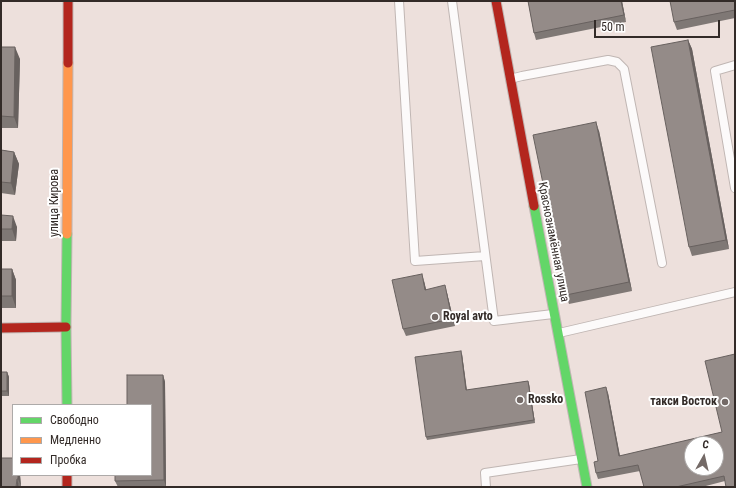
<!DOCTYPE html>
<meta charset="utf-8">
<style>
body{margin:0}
#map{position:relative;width:736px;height:488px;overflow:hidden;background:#ede0dc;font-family:"Roboto Condensed",sans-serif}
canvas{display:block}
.frame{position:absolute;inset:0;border:2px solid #332b28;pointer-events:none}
.legend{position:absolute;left:12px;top:404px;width:140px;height:72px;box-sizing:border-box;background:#fff;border:1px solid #adaaa9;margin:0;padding:5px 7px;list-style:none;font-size:12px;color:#332b28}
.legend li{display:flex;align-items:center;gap:8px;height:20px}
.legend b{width:20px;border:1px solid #adaaa9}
.north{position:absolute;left:684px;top:436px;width:40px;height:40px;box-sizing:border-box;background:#fff;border:1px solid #adaaa9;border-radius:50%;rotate:8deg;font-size:11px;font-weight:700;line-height:16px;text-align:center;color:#332b28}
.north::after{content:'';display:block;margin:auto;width:14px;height:18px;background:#746a67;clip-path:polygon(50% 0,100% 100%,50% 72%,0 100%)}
.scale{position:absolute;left:594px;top:20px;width:126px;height:18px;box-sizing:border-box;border:2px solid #332b28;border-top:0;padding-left:5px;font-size:12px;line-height:14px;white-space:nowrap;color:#332b28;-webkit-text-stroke:3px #fff;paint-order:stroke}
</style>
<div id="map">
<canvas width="736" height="488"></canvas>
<div class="frame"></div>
<ul class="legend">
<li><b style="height:5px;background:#63d668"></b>Свободно</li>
<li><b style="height:5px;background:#ff974d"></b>Медленно</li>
<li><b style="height:5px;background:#b3261e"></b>Пробка</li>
</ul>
<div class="north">С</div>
<div class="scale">50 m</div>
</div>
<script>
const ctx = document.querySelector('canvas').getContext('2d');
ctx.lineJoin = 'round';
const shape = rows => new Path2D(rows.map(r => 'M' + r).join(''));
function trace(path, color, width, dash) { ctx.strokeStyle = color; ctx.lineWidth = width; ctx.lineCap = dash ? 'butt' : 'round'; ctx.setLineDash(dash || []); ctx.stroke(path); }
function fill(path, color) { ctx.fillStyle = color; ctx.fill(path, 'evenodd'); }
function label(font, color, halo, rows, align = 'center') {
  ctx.font = font + ' "Roboto Condensed",sans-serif'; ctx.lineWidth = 4; ctx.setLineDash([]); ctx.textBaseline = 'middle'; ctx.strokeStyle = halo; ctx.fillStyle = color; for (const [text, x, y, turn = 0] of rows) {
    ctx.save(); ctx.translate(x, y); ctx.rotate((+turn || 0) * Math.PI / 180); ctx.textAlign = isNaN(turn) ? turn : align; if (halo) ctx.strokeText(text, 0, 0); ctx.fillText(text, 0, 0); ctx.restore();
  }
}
const lane = shape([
 [399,1,415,261,485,256],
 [452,1,494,321,553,314],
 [735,65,715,71,735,188],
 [510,79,522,76,608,60,617,62,624,69,662,263],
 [559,333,735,292],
 [486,487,485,473,581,459]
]);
const fast = shape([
 [534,206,587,487],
 [67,234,66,327,67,405]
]);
const slow = shape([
 [67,234,68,63]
]);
const jam = shape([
 [496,1,534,206],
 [68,63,68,1],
 [1,328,66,327],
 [67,475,67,487]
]);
trace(lane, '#c0b6b3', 10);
trace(fast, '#c0b6b3', 11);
trace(slow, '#c0b6b3', 11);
trace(jam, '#c0b6b3', 11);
trace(lane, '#fcfafa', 8);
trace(fast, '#63d668', 9);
trace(slow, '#ff974d', 9);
trace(jam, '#b3261e', 9);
fill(shape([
 [1,1,16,1,16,2,1,2],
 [528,1,622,1,626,22,536,40,534,33],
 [735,1,735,18,677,30,674,22],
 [688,40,692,49,729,249,692,256,689,247],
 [1,47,20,59,18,128,1,128],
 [599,131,632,291,569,304,566,295],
 [1,150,14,152,19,164,15,195,1,193],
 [1,215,17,227,16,241,1,241],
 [1,269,12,269,16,280,16,308,1,308],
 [424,281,426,290,447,293,455,326,406,336,403,329],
 [462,354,467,390,528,381,529,384,535,423,427,440,426,437],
 [735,354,725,481,702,487,644,487,640,471,598,479,596,473,608,393,620,456,722,432],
 [1,372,7,372,9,377,9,396,1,396],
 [163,375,165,382,166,487,118,487,115,481,151,475],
 [13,475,20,475,21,486,19,486]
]), '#7f7875');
fill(shape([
 [621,1,622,1,626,22,624,15],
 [688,40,692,49,729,249,726,240],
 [15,47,20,59,18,128,14,117],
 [596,122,599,131,632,291,629,282],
 [14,152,19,164,15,195,11,183],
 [13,216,17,227,16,241,12,229],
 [12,269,16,280,16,308,12,296],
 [422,274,424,281,428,297,425,290],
 [445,285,447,293,455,326,452,319],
 [461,351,462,354,467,393,466,390],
 [7,372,9,377,9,396,7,391],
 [163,375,165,382,166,487,164,480],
 [528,381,529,384,535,423,534,420],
 [606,387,608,393,621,462,619,456],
 [18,475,20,475,21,486,18,479],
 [17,479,19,486,19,487,16,487]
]), '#68615f');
const building = shape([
 [528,1,621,1,624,15,534,33,528,1],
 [670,1,735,1,735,10,674,22,670,1],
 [688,40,726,240,689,247,651,47,688,40],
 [1,47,15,47,14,117,1,116,1,47],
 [596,122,629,282,566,295,533,135,596,122],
 [1,150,14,152,11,183,1,182,1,150],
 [1,215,13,216,12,229,1,229,1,215],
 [1,269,12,269,12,296,1,296,1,269],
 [422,274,425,290,445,285,452,319,403,329,392,280,422,274],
 [461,351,466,390,528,381,534,420,426,437,415,357,461,351],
 [735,354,735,487,726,487,724,476,676,487,644,487,638,465,596,473,594,462,598,461,585,392,606,387,619,456,722,432,705,361,735,354],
 [692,444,716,444,716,468,692,468,692,444],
 [1,372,7,372,7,391,1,391,1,372],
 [127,375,163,375,164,480,115,481,115,475,151,475,151,405,127,405,127,375],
 [1,458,13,458,13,475,18,475,18,479,17,479,16,487,1,487,1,458]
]);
fill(building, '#948b88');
trace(building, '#68615f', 1);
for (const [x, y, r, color] of [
 [435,317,4,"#746a67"],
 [520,400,4,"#746a67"],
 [725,402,4,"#746a67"]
]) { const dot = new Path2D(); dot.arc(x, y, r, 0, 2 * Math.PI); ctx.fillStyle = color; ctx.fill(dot); trace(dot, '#fff', 1.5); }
label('12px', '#332b28', '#fff', [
 ["улица Кирова",55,203,-90],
 ["Краснознамённая улица",553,242,79]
]);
label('bold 12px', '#332b28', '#fff', [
 ["Royal avto",443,317],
 ["Rossko",528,400],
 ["такси Восток",717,402,"right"]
], 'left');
</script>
